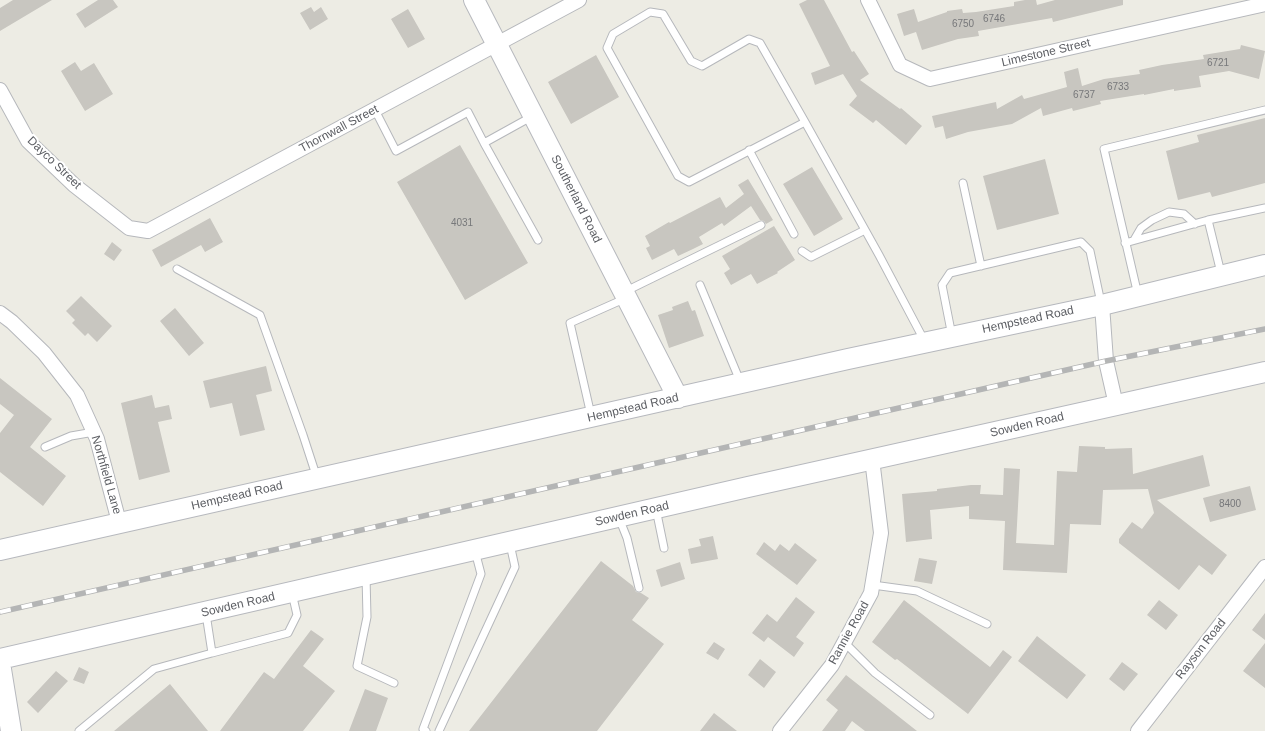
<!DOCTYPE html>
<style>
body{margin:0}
canvas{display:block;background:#edece4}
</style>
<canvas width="1265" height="731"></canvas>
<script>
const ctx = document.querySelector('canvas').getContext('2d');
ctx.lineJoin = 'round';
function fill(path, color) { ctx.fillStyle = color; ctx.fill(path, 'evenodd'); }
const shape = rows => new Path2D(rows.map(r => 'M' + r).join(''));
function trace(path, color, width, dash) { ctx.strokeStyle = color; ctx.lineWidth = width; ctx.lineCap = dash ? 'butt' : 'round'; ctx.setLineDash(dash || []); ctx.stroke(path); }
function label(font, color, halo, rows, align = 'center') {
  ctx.font = font + ' Arial,sans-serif'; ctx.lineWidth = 4; ctx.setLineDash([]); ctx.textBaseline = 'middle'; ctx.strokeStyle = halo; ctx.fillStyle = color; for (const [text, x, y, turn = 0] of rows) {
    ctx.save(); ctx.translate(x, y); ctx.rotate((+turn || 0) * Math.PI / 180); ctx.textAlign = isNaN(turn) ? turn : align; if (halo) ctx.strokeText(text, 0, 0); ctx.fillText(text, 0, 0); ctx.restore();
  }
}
fill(shape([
 [13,0,52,0,0,31,0,8],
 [98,0,113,0,118,7,85,28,76,14],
 [807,0,824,0,852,52,854,51,869,74,860,80,900,109,901,108,922,126,906,145,876,120,873,123,849,105,857,96,843,74,815,85,811,73,830,66,799,4],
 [1025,0,1036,0,1037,5,1055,0,1123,0,1123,5,1053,22,1052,18,978,31,979,36,958,39,922,50,916,32,904,36,897,14,914,9,918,22,947,12,947,11,962,9,963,13,976,12,1014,6,1014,2],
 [311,7,314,12,321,7,328,19,310,30,300,13],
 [408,9,425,39,408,48,391,19],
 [1241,45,1265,51,1259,79,1229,71,1199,76,1201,87,1174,91,1174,89,1144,95,1144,94,1100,101,1101,104,1073,111,1072,108,1043,116,1041,108,1012,124,968,132,946,139,943,126,935,128,932,116,996,102,997,109,1022,95,1024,99,1067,87,1064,72,1078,68,1082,86,1104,79,1140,74,1139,70,1162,65,1204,59,1203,55,1240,49],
 [596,55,619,97,571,124,548,82],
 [75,62,81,71,94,63,113,94,85,111,61,71],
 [1265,118,1265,183,1212,197,1210,192,1178,200,1166,151,1199,142,1197,135],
 [460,145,528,263,465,300,397,182],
 [1045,159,1059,214,997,230,983,176],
 [812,167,843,219,814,236,783,184],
 [748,179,773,220,766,224,764,221,760,220,751,206,724,226,722,223,699,237,703,244,693,249,678,256,674,249,652,260,646,248,650,246,645,236,669,222,670,223,720,197,726,208,744,194,738,185],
 [210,218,223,242,205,252,201,245,161,267,152,250],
 [774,226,795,260,777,272,778,273,757,284,751,274,731,285,724,273,730,269,722,256],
 [112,242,122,250,114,261,104,254],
 [81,296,112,326,97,342,88,333,85,336,72,323,75,320,66,311],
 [688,301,692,311,695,310,704,336,669,348,658,315,673,310,672,307],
 [175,308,204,343,189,356,160,321],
 [266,366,272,391,256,395,265,430,240,436,232,403,210,408,203,381],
 [0,378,52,419,30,447,66,476,43,506,0,472,0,433,14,415,0,404],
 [152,395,155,408,169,405,172,419,158,422,170,472,139,480,121,403],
 [1079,446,1105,447,1105,449,1132,448,1133,474,1203,455,1210,486,1157,500,1227,555,1212,575,1199,565,1179,590,1119,543,1119,539,1132,522,1142,529,1154,513,1148,489,1103,490,1101,525,1070,524,1067,573,1003,570,1005,521,969,519,969,506,930,510,932,539,906,542,902,494,937,491,937,489,971,485,981,485,980,494,1003,495,1004,468,1020,469,1016,543,1054,545,1057,471,1077,472],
 [1250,486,1256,510,1210,522,1203,498],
 [713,536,718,559,691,564,688,549,701,546,699,539],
 [764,542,775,551,780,544,789,551,795,543,817,560,797,585,756,554],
 [919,558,937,561,932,584,914,581],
 [601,561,633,586,636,592,641,593,649,598,632,620,664,644,597,731,469,731],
 [680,562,685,579,661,587,656,570],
 [796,597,815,612,796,637,804,643,794,657,768,637,764,642,752,633,767,614,777,622],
 [904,600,990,667,1003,650,1012,657,968,714,897,659,895,660,872,642],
 [1159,600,1178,615,1166,630,1147,615],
 [1265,613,1265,640,1252,630],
 [311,630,324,639,303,666,335,691,303,731,220,731,264,672,274,679],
 [1037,636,1086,675,1067,699,1018,661],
 [714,642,725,649,718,660,706,653],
 [1265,643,1265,688,1243,671],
 [760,659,776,672,764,688,748,675],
 [1122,662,1138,674,1124,691,1109,679],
 [79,667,89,672,84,684,73,680],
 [56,671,68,681,38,713,27,702],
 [846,675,917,731,865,731,852,721,845,731,822,731,838,710,826,700],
 [170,684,208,731,114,731],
 [365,689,388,698,376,731,349,731],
 [714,713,737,731,700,731]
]), '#c8c6c0');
const lane = shape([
 [375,110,396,151,468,112,484,143],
 [531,117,484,143,538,240],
 [805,122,689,182,678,176,607,48,613,34,650,12,663,14,691,61,702,66,749,39,760,43,805,122,879,255,924,340],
 [749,150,794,234],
 [963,183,981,266],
 [1208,220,1221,273],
 [1134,240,1141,228,1152,220,1169,212,1184,214,1195,224],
 [1125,243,1208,220,1265,208],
 [802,251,811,257,865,230],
 [177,269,260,315,303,435,317,478],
 [700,285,740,381],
 [624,292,761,225],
 [1138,295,1104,149,1265,110],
 [952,336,942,285,950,273,1081,242,1090,251,1101,303],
 [591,415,570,323,624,299],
 [45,447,71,436,94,432],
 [656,509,664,548],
 [619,518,627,538,639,588],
 [366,576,367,617,357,666,394,683],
 [873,585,917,591,987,624],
 [844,642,875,673,930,715],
 [212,653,288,633,297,615,292,593],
 [79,731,154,669,212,653,206,614],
 [426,731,423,729,481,574,475,551],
 [439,731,515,567,510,544]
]);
const street = shape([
 [868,0,900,65,930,79,1265,4],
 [0,90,28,141,74,185,129,228,148,231,579,0],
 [1102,305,1106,361,1116,405],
 [0,313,12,322,44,353,77,395,97,439,119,522],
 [780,731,832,665,871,593,881,533,872,459],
 [1138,731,1265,567]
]);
const secondary = shape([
 [474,0,678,398],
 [0,550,848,359,1102,305,1265,265],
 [0,659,748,487,1265,372],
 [0,663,11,731]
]);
trace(lane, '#b6b8bc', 9);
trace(street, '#b6b8bc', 16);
trace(secondary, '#b7b9be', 22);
trace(lane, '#fff', 7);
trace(street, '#fff', 14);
trace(secondary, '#fff', 20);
const rail = shape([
 [0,612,1106,361,1265,329]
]);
trace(rail, '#b4b5b5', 5.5);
trace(rail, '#fff', 4, [11]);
label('10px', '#77787a', null, [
 ["6746",994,19],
 ["6750",963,24],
 ["6721",1218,63],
 ["6733",1118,87],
 ["6737",1084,95],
 ["4031",462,223],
 ["8400",1230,504]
]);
label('12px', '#5c5e63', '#fff', [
 ["Limestone Street",1046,53,-13],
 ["Thornwall Street",339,129,-28],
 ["Dayco Street",54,163,44],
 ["Southerland Road",576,199,63],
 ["Hempstead Road",1028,320,-12],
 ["Hempstead Road",633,408,-13],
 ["Sowden Road",1027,425,-13],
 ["Northfield Lane",106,475,74],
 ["Hempstead Road",237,496,-13],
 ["Sowden Road",632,514,-13],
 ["Sowden Road",238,605,-13],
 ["Rannie Road",849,633,-61],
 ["Rayson Road",1201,649,-52]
]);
</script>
